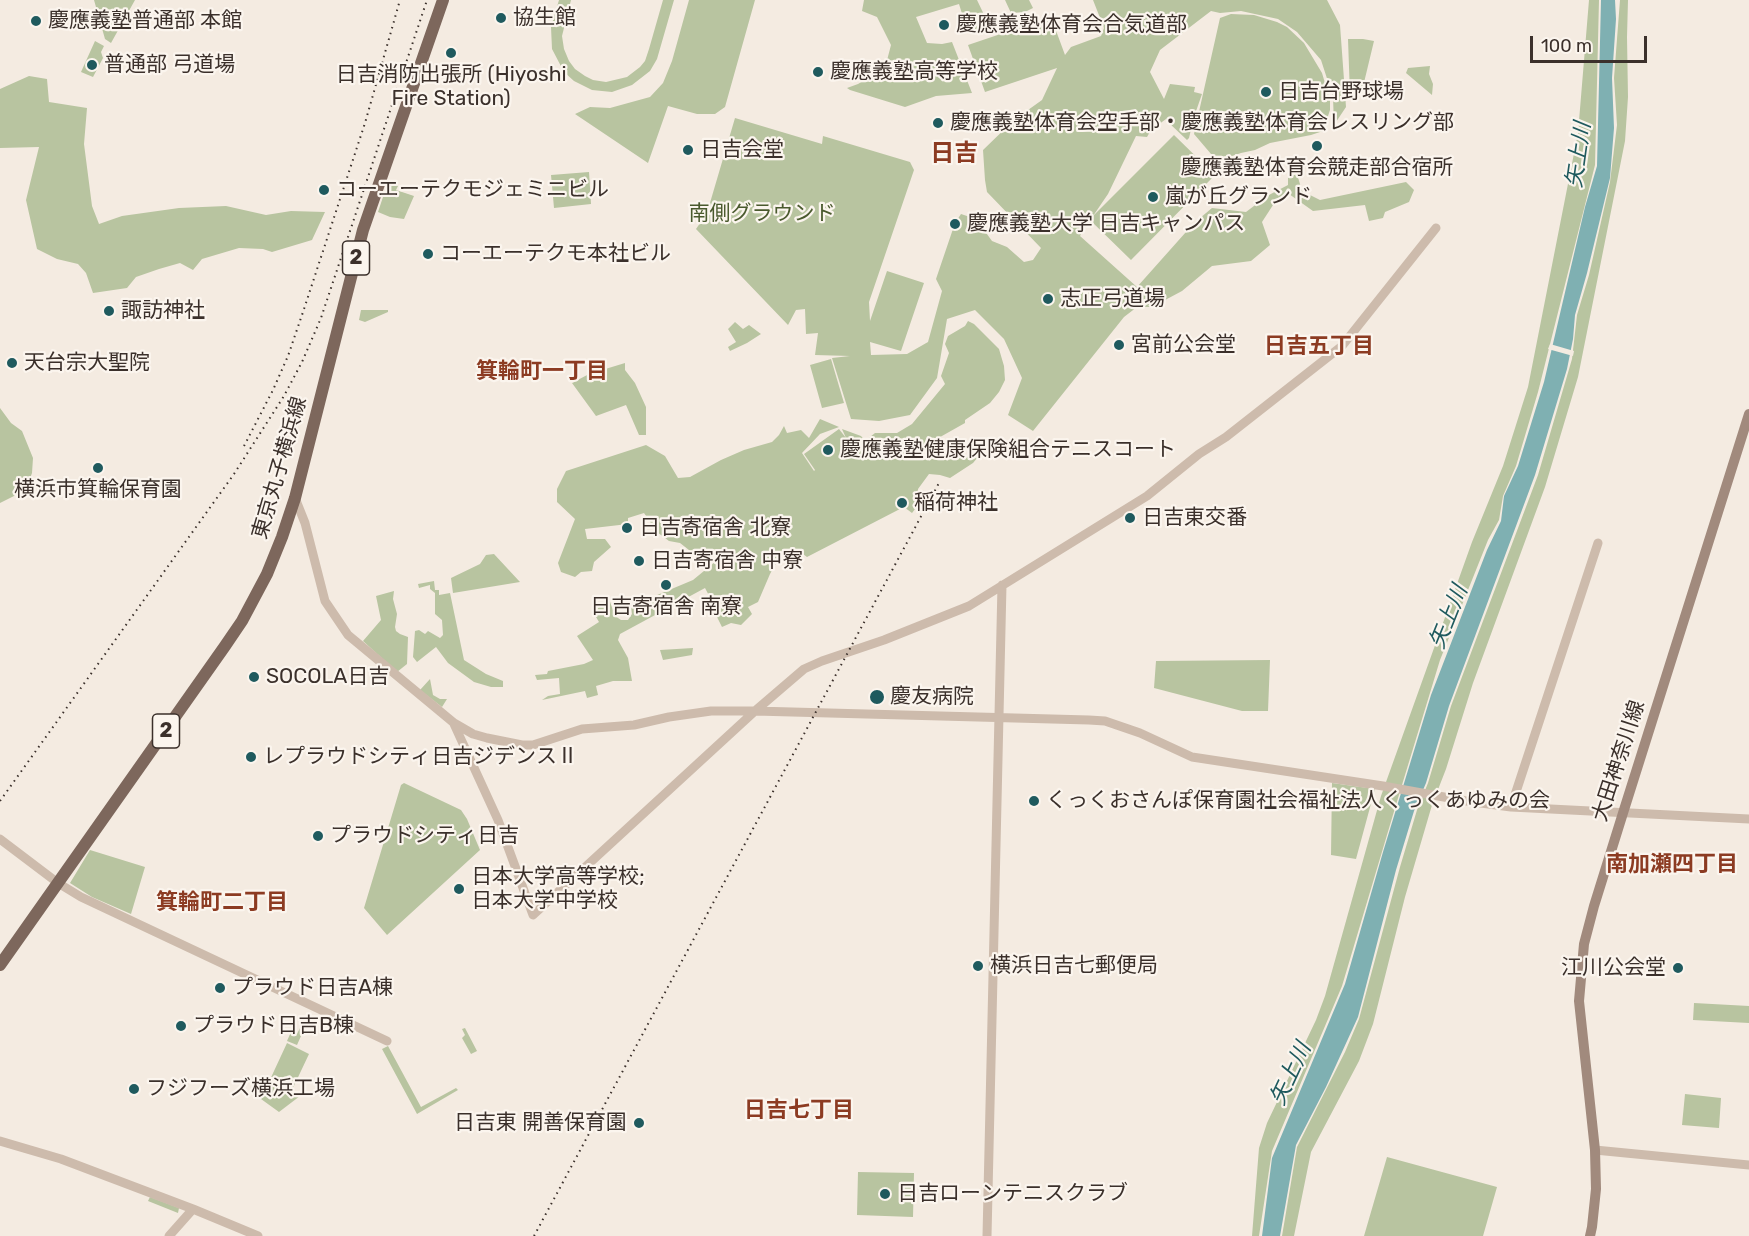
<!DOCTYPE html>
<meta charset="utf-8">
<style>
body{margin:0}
#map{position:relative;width:1749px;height:1236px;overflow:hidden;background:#f4ebe1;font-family:Rubik,sans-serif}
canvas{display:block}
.scale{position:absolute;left:1530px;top:36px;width:117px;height:27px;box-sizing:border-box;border:3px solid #3b302b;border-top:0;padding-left:8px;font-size:18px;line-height:21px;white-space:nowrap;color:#3b302b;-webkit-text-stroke:4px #fbf5ee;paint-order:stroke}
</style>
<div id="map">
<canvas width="1749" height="1236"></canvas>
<div class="scale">100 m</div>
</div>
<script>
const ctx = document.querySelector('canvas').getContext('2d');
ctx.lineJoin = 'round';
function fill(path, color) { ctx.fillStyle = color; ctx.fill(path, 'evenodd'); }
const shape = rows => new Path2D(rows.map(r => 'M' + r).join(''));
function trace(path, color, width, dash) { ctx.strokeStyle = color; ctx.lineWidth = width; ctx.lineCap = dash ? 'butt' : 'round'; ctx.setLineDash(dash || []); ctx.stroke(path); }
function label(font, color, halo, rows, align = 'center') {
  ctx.font = font + ' Rubik,"Noto Sans JP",sans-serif'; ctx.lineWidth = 4.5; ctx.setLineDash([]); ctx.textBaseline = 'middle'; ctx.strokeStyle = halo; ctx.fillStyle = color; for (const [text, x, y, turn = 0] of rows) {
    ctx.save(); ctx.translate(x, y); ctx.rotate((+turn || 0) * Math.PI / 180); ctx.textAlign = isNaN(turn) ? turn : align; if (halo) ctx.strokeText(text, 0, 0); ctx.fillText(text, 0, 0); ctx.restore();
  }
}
fill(shape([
 [94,0,135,0,111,43,105,39],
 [559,0,571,0,562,36,564,49,569,61,575,69,585,76,593,80,606,82,627,77,640,67,645,61,649,49,663,0,674,0,657,59,650,71,632,85,612,92,592,90,574,81,564,72,552,49,551,27],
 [689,0,755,0,725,107,715,114,697,114,668,106,648,163,575,114,590,107,610,108,650,97,663,83,672,61],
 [864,0,977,0,989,25,968,33,959,4,916,17,927,43,942,44,952,42,972,93,936,96,905,107,850,90,847,88,858,84,885,68,891,45,877,17,862,11],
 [1005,0,1029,0,1033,8,1025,12,1011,13],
 [1093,0,1327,0,1340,25,1346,107,1334,125,1333,97,1321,60,1297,32,1278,19,1241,11,1220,13,1211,11,1160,50,1150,72,1164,99,1170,84,1195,87,1194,92,1202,94,1194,117,1189,138,1187,140,1169,123,1166,119,1151,130,1147,137,1136,136,1108,194,1093,216,1174,135,1215,175,1131,260,1090,220,1080,236,1137,287,1194,223,1212,208,1246,212,1267,196,1288,185,1288,177,1297,174,1302,191,1320,200,1406,182,1414,190,1409,202,1385,212,1383,218,1369,221,1365,205,1313,211,1289,194,1273,205,1262,222,1270,245,1251,261,1212,266,1182,291,1152,307,1137,307,1124,317,1033,431,1008,415,1022,378,1004,339,975,310,947,319,937,378,910,415,879,421,851,419,832,358,850,356,815,355,818,333,806,334,805,309,796,310,788,325,696,229,707,213,735,118,822,144,823,136,910,162,914,170,869,302,870,321,887,271,924,283,901,351,870,342,871,355,907,354,928,342,942,291,936,279,955,223,961,214,976,219,992,241,1007,247,1024,262,1033,260,1041,248,987,192,985,180,983,150,1014,120,1042,100,1057,68,985,92,968,45,1051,17,1065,55,1071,47,1101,36,1104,28],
 [1589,0,1599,0,1595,165,1538,392,1516,466,1503,496,1499,520,1488,540,1440,660,1398,798,1342,986,1272,1151,1259,1236,1252,1236,1259,1148,1267,1123,1316,1020,1325,996,1381,796,1472,542,1503,466,1528,387,1578,133],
 [1620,0,1628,0,1627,37,1628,97,1625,141,1578,377,1545,487,1473,683,1446,769,1432,805,1405,897,1373,1024,1359,1061,1311,1152,1294,1236,1282,1236,1297,1147,1345,1052,1359,1019,1400,867,1417,810,1428,783,1451,706,1538,475,1572,359,1577,315,1589,275,1610,182,1617,125,1614,78],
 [1231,14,1254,15,1277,22,1287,27,1304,43,1322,73,1330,100,1330,110,1323,131,1311,135,1270,143,1255,150,1241,153,1217,161,1194,134,1220,18],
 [1348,39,1363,39,1374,41,1361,95,1350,95],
 [95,41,104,46,101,52,103,58,93,77,81,72],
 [1430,66,1429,74,1433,84,1432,95,1406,73,1408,68],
 [29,76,47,79,49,102,87,108,84,144,92,206,99,224,122,216,179,208,226,206,266,215,291,211,325,212,312,240,272,252,263,249,239,248,202,259,193,270,180,263,159,269,136,277,127,288,93,293,86,273,78,264,57,259,37,249,26,200,39,147,0,148,0,89],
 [589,172,591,204,554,208,551,175],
 [388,182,398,186,396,190,414,196,404,219,390,217,378,212],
 [361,310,388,310,388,312,365,322,359,320],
 [968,321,974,324,999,349,1004,366,1005,380,999,392,990,403,965,420,965,423,910,454,916,456,978,457,973,463,950,478,940,475,929,474,918,489,918,505,912,513,904,507,898,510,807,557,799,551,788,551,779,558,770,574,758,602,748,607,752,614,741,625,731,623,722,627,716,615,715,607,705,588,620,634,618,640,628,658,632,681,613,681,596,686,598,695,587,698,585,691,542,700,548,696,560,694,559,678,537,680,535,675,547,674,548,671,584,664,593,660,577,636,599,622,593,612,609,599,615,616,621,620,628,620,632,614,631,606,693,580,721,557,716,554,698,557,680,543,669,541,657,532,644,513,628,518,628,524,585,529,587,539,605,539,611,547,594,562,592,571,581,572,575,577,561,572,558,563,575,519,557,502,557,489,566,471,646,445,665,456,678,478,690,477,721,460,744,450,772,442,779,435,784,426,787,433,801,430,809,438,820,419,839,427,820,434,802,453,814,471,815,470,804,454,839,429,846,438,842,429,861,436,865,441,875,433,897,433,912,424,945,384,941,376,949,353,945,344,948,336,965,326],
 [735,322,743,329,749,325,761,334,747,343,730,351,728,347,736,342,728,329],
 [831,359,844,403,822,408,810,365],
 [625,363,625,370,635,383,646,407,646,435,639,435,626,405,596,416,572,383,589,374],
 [0,408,11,423,22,431,33,458,32,473,28,484,22,492,0,503],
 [494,554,520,582,453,593,451,578,480,564,486,555],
 [434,581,435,590,439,590,439,595,450,593,464,660,486,674,503,681,503,687,491,687,474,682,448,663,436,647,417,662,413,657,415,631,419,630,425,634,428,631,440,638,443,635,442,620,435,614,435,593,430,589,430,585,419,588,418,584],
 [394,591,393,599,397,614,395,627,396,631,400,634,408,637,407,664,397,672,363,641,381,620,376,596],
 [693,648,692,655,663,660,660,650],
 [1270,660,1268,711,1242,711,1154,688,1156,661],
 [430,679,433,695,440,699,447,699,442,707,420,690],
 [404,783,461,810,467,819,480,850,387,935,364,908,401,785],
 [1332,783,1375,789,1356,859,1331,855],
 [90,850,145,867,131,914,92,897,70,883],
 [1694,1003,1749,1006,1749,1023,1693,1020],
 [306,1016,309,1018,297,1045,287,1041,291,1032,297,1034],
 [465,1028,477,1051,471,1054,462,1038,465,1035,462,1029],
 [287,1043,309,1054,292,1090,300,1096,279,1112,261,1099],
 [388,1046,421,1107,456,1088,458,1090,417,1114,382,1049],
 [1685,1094,1721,1098,1719,1128,1682,1125],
 [1387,1157,1497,1187,1483,1236,1364,1236],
 [858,1172,914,1173,913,1217,857,1215],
 [150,1197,179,1208,178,1213,148,1201]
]), '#b8c4a0');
fill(shape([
 [1601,0,1615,0,1616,19,1612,78,1614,128,1610,178,1587,273,1575,315,1573,339,1567,369,1535,475,1449,706,1426,783,1414,811,1396,870,1358,1017,1326,1087,1296,1145,1280,1236,1262,1236,1272,1158,1345,984,1383,852,1431,695,1487,550,1501,521,1504,496,1518,466,1544,382,1585,207,1597,166]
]), '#7fb0b2');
fill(shape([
 [1550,344,1574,351,1573,356,1548,349]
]), '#f4ebe1');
trace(shape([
 [295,498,305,523,325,601,348,635,454,723,473,734,487,738,522,745,533,745,582,729,634,725,669,717,711,711,755,711,1089,720,1105,721,1140,733,1192,757,1383,786,1466,801,1511,807,1749,819],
 [454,724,498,820,533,915,755,711,804,669,822,661,884,640,969,606,1147,496,1199,454,1226,437,1342,346,1436,228],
 [1511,807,1598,543],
 [0,839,58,883,81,897,387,1041],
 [0,1141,61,1159,193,1209,258,1236],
 [1595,1150,1749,1165],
 [169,1236,193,1209],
 [987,1236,1002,585]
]), '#cdbbac', 9);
trace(shape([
 [1590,1236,1592,1227,1596,1189,1595,1150,1579,1001,1584,944,1594,906,1623,813,1749,414]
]), '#a18a7d', 10);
trace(shape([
 [0,965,225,646,242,621,267,574,282,537,295,498,363,230,443,0]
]), '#7d675c', 12);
trace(shape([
 [244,446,273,390,288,356,303,312,365,123,400,0],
 [0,801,234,474,284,396,302,362,321,318,427,0],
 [534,1236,939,483]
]), '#3b302b', 2, [1.5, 4.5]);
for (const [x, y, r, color] of [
 [501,18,6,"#1f5a5e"],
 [36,21,6,"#1f5a5e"],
 [944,25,6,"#1f5a5e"],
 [451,53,6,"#1f5a5e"],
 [92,65,6,"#1f5a5e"],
 [818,72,6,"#1f5a5e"],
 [1266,92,6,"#1f5a5e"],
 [938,123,6,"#1f5a5e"],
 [1317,146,6,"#1f5a5e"],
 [688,150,6,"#1f5a5e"],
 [324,190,6,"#1f5a5e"],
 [1153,197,6,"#1f5a5e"],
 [955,224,6,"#1f5a5e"],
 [428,254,6,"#1f5a5e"],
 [1048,299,6,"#1f5a5e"],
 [109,311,6,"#1f5a5e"],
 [1119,345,6,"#1f5a5e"],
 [12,363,6,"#1f5a5e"],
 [828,450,6,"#1f5a5e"],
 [98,468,6,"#1f5a5e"],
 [902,503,6,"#1f5a5e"],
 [1130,518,6,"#1f5a5e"],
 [627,528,6,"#1f5a5e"],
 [639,561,6,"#1f5a5e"],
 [666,585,6,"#1f5a5e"],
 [254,677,6,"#1f5a5e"],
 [877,697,8,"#1f5a5e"],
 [251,757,6,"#1f5a5e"],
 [1034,801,6,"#1f5a5e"],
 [318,836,6,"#1f5a5e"],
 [459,889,6,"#1f5a5e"],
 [978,966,6,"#1f5a5e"],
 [1678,968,6,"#1f5a5e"],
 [220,988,6,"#1f5a5e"],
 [181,1026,6,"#1f5a5e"],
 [134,1089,6,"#1f5a5e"],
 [639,1123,6,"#1f5a5e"],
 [885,1194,6,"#1f5a5e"]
]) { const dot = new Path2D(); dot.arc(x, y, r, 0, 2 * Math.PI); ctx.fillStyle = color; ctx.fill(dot); trace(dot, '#fbf5ee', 2); }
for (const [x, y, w] of [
 [356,258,27],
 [166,731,27]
]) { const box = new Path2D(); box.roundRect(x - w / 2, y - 17, w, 34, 4.5); ctx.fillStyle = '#fbf5ee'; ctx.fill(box); trace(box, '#3b302b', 1.5); }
label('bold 20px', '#3b302b', null, [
 ["2",356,258],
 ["2",166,731]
]);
label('21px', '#3b302b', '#fbf5ee', [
 ["協生館",513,18],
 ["慶應義塾普通部 本館",48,21],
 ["慶應義塾体育会合気道部",956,25],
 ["普通部 弓道場",104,65],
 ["慶應義塾高等学校",830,72],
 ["日吉消防出張所 (Hiyoshi",451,75,"center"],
 ["Fire Station)",451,99,"center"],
 ["日吉台野球場",1278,92],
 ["慶應義塾体育会空手部・慶應義塾体育会レスリング部",950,123],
 ["日吉会堂",700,150],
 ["慶應義塾体育会競走部合宿所",1317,168,"center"],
 ["コーエーテクモジェミニビル",336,190],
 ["嵐が丘グランド",1165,197],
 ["慶應義塾大学 日吉キャンパス",967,224],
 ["コーエーテクモ本社ビル",440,254],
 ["志正弓道場",1060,299],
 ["諏訪神社",121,311],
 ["宮前公会堂",1131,345],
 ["天台宗大聖院",24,363],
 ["慶應義塾健康保険組合テニスコート",840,450],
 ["横浜市箕輪保育園",98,490,"center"],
 ["稲荷神社",914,503],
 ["日吉東交番",1142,518],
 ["日吉寄宿舎 北寮",639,528],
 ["日吉寄宿舎 中寮",651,561],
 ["日吉寄宿舎 南寮",666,607,"center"],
 ["SOCOLA日吉",266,677],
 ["慶友病院",890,697],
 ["レプラウドシティ日吉ジデンスⅡ",263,757],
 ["くっくおさんぽ保育園社会福祉法人くっくあゆみの会",1046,801],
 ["プラウドシティ日吉",330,836],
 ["日本大学高等学校;",471,877],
 ["日本大学中学校",471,901],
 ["横浜日吉七郵便局",990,966],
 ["江川公会堂",1666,968,"right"],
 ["プラウド日吉A棟",232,988],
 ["プラウド日吉B棟",193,1026],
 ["フジフーズ横浜工場",146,1089],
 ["日吉東 開善保育園",627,1123,"right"],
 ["日吉ローンテニスクラブ",897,1194]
], 'left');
label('21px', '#4a5a2e', '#fbf5ee', [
 ["南側グラウンド",762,214]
]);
label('21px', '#3b302b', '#fbf5ee', [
 ["東京丸子横浜線",280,468,-74],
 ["大田神奈川線",1619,761,-72]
]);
label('italic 22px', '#1f5a5e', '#fbf5ee', [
 ["矢上川",1579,155,-82],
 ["矢上川",1449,617,-68],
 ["矢上川",1291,1074,-65]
]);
label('bold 22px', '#8c3b22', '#fbf5ee', [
 ["日吉五丁目",1319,347],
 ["箕輪町一丁目",542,372],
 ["南加瀬四丁目",1672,865],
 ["箕輪町二丁目",222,903],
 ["日吉七丁目",799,1111]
]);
label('bold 24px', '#8c3b22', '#fbf5ee', [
 ["日吉",954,154]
]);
</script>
